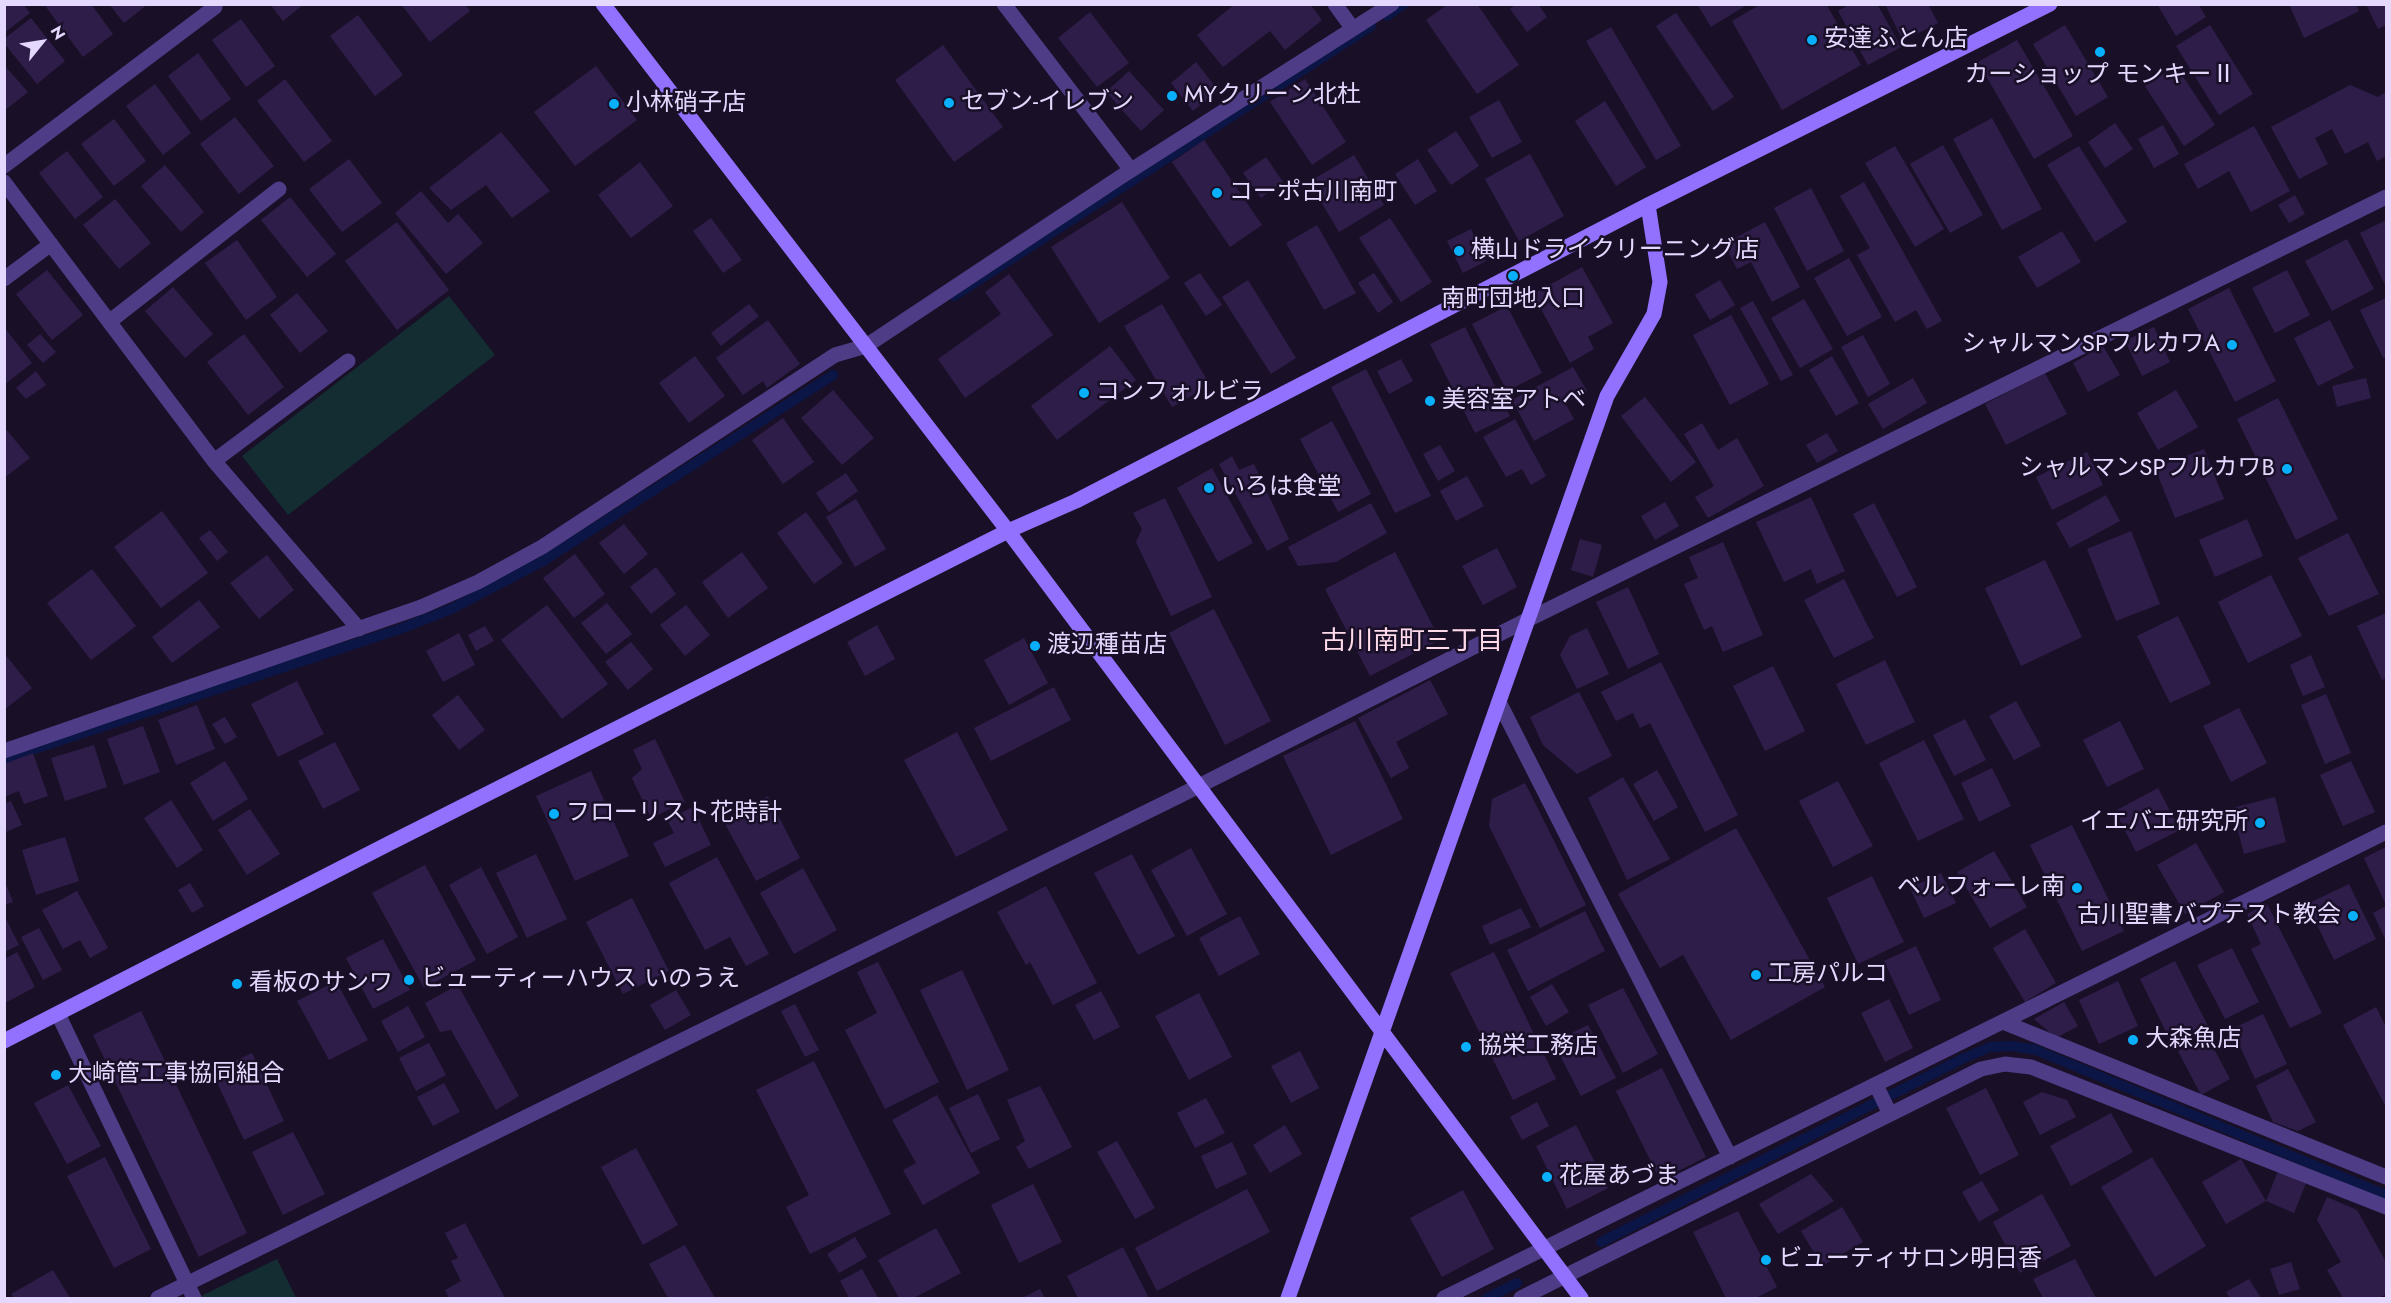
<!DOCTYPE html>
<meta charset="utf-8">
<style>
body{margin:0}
#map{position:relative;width:2391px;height:1303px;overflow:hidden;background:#191028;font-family:Jost,sans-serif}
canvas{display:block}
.frame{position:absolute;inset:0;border:6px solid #e4d8fe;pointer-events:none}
.north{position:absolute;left:12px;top:12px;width:60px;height:60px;-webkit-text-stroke:4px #191028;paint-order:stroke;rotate:60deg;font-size:16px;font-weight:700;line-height:24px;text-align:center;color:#e4d8fe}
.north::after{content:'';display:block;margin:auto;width:21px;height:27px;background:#e4d8fe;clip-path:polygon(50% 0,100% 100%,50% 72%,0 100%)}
</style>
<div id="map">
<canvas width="2391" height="1303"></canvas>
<div class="frame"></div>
<div class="north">N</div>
</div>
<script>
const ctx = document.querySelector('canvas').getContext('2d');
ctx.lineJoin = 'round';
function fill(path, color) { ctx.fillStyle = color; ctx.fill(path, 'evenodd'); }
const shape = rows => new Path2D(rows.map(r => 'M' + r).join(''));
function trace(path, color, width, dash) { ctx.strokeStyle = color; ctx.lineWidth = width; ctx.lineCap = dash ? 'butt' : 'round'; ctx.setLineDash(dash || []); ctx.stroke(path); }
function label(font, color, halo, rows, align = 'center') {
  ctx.font = font + ' Jost,"Noto Sans JP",sans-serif'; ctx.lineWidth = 5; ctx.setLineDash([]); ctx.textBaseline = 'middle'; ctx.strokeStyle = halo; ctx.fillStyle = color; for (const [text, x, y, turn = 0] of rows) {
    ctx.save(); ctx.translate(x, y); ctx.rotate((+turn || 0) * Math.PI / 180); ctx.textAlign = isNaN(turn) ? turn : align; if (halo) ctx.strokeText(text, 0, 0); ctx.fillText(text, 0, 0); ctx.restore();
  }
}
fill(shape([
 [449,296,495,355,288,515,242,456],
 [277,1259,296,1298,202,1298,201,1296]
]), '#132d32');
trace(shape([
 [1387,16,1404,4],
 [954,296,1371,26],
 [4,759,400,629,451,609,543,561,833,375],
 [1601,1242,1964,1058,1990,1047,2012,1046,2036,1050,2386,1195],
 [1487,1298,1517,1283]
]), '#0b1546', 10);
fill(shape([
 [4,4,23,4,30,13,4,33],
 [49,4,91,4,113,34,83,57,46,7],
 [109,4,148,4,124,23],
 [270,4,304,4,283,21],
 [401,4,465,4,470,11,430,42],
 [1235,4,1310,4,1322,20,1285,50,1270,31,1223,67,1197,35],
 [1448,4,1477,4,1519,65,1477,94,1426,20],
 [1516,4,1538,4,1547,17,1527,32,1510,9],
 [1697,4,1748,4,1711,27],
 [1761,4,1826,4,1861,65,1782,110,1732,21],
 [1850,4,1877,4,1901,47,1868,65,1838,11],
 [1885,4,1928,4,1938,23,1903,41],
 [2157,4,2198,4,2206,17,2176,36],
 [2289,4,2356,4,2359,11,2304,38],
 [2366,4,2386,4,2386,25,2378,29],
 [1090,12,1129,63,1097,87,1058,38],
 [1676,13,1734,97,1713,111,1656,26],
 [358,15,403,75,375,96,330,36],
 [31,18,65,61,37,84,4,43,4,39],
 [241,19,275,66,246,87,212,40],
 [2065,25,2108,97,2076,116,2033,44],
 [2210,25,2253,94,2219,115,2176,46],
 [1611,27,1681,146,1656,160,1586,41],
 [2017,40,2073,136,2034,159,1978,62],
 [943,45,1003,127,954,162,895,80],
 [198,53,231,99,201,121,168,76],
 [1196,62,1218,90,1193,111,1171,83],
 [4,65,28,92,4,111],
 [596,66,637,120,575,166,534,112],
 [2176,66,2215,125,2184,146,2145,86],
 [1129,71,1164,110,1141,131,1106,92],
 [285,79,332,141,304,162,257,101],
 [1305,79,1346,142,1312,165,1270,102],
 [155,84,191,133,163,155,126,106],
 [2350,85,2378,97,2386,92,2386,156,2377,161,2368,142,2345,154,2332,129,2315,138,2328,164,2299,179,2271,127],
 [1499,100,1522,142,1492,158,1469,117],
 [1605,101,1646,167,1616,186,1575,121],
 [235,117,274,166,239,194,200,144],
 [1992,118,2042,209,2002,230,1953,139],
 [114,119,146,161,114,186,81,144],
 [2115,123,2133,149,2105,168,2088,142],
 [2163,125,2179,154,2154,168,2138,139],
 [2254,126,2290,191,2251,212,2229,171,2198,189,2184,164],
 [1456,131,1479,166,1451,185,1427,150],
 [501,132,550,191,512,218,486,185,451,210,429,188],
 [1204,140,1262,225,1230,247,1172,162],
 [1943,145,1983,215,1950,233,1910,164],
 [1895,146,1944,229,1915,247,1865,163],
 [2079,146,2127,222,2095,242,2047,165],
 [67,151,103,197,75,219,39,173],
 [1530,154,1564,216,1519,241,1485,179],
 [1354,155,1384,205,1339,232,1309,182],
 [1266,157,1283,182,1261,198,1243,173],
 [349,159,382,203,342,232,309,189],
 [1418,159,1437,191,1415,205,1395,174],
 [640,162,673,206,631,238,598,195],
 [165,165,204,212,181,232,141,186],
 [1864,182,1942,321,1927,329,1916,310,1895,322,1857,255,1870,248,1840,196],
 [1811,188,1844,251,1807,271,1774,208],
 [421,191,448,223,458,214,483,243,446,274,395,213],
 [2295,195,2305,214,2289,223,2278,205],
 [290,197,336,254,307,277,261,220],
 [115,199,151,243,119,269,83,225],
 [1122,202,1170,278,1099,323,1051,247],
 [711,218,742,260,723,273,693,231],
 [1390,218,1432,282,1401,302,1359,238],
 [2386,220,2386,287,2360,233],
 [397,222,449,290,397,330,345,261],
 [1765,222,1800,287,1772,302,1751,262,1737,269,1724,244],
 [1317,225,1356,293,1324,310,1286,243],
 [1471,229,1486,261,1463,273,1447,241],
 [2062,231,2081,262,2037,288,2018,257],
 [2347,239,2374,289,2332,311,2305,261],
 [237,240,277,297,246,320,205,263],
 [1849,258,1882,317,1847,336,1814,278],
 [1582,267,1613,323,1588,337,1594,349,1570,363,1533,294],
 [47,270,83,315,52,340,16,294],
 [2287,270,2310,315,2275,333,2252,288],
 [1200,273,1222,305,1206,316,1184,283],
 [1374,273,1393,302,1378,313,1358,283],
 [1009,274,1053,335,965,398,938,359,1001,314,985,292],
 [1248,280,1296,358,1271,374,1222,297],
 [1720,280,1735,305,1710,320,1695,295],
 [173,287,213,334,185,358,145,311],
 [2229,288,2276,381,2235,402,2188,309],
 [297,293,328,331,300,353,270,315],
 [2386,298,2386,357,2383,358,2360,310],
 [1804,299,1833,349,1800,368,1771,318],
 [1753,301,1793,375,1781,381,1740,308],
 [749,304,759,316,721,346,711,333],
 [1162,304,1210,385,1172,407,1124,326],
 [1507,306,1542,373,1507,391,1472,324],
 [1731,315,1769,384,1730,405,1693,335],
 [768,320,800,364,767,388,763,381,743,395,716,358],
 [2330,320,2354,368,2318,386,2294,338],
 [4,327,32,363,4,385],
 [1465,327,1510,416,1475,433,1430,344],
 [2154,327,2170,362,2142,376,2125,341],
 [40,334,56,352,43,363,27,345],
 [244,334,284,387,248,415,207,362],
 [1863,335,1890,384,1868,397,1841,347],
 [1110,346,1136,380,1057,440,1031,406],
 [2103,346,2120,375,2088,392,2073,363],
 [695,356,725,396,689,423,659,383],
 [1832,356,1859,403,1836,416,1809,370],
 [1401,359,1413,381,1389,394,1377,371],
 [1573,367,1587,391,1565,403,1574,419,1534,441,1512,400],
 [1366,369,1431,496,1395,513,1331,387],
 [36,371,46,385,26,399,16,388],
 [2045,373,2067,414,2006,445,1985,404],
 [1913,378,1927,403,1883,429,1868,404],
 [2366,378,2371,398,2337,407,2332,386],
 [833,390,874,438,842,465,801,418],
 [2176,390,2198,427,2158,450,2137,413],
 [1645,397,1696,462,1671,482,1621,416],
 [2278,398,2338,519,2296,540,2237,419],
 [783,418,814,462,783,484,752,440],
 [1515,419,1546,476,1531,485,1522,469,1506,477,1483,437],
 [1332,421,1371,494,1338,512,1300,439],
 [1702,423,1718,450,1737,438,1764,486,1708,518,1695,497,1714,486,1684,434],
 [4,427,30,458,4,478],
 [1827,433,1838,451,1817,463,1806,445],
 [1440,445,1455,471,1438,481,1423,454],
 [2204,449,2224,499,2175,518,2155,468],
 [2087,452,2103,485,2052,510,2036,477],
 [1232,456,1239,470,1254,464,1289,539,1267,551,1219,464],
 [1212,468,1253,543,1218,562,1177,488],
 [846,473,858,491,829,512,816,493],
 [1467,476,1484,506,1456,521,1440,491],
 [2106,495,2120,521,2070,548,2056,523],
 [1811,497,1845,571,1817,584,1811,569,1784,582,1756,522],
 [1165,498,1212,597,1171,616,1136,542,1142,529,1133,513],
 [856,499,886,549,855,567,826,517],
 [1665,502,1679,526,1655,540,1641,516],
 [1371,503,1387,533,1336,562,1298,566,1288,547],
 [1874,503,1917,587,1897,597,1853,514],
 [162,511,208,573,161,608,114,547],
 [806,512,843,563,814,584,777,533],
 [2247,519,2263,556,2215,577,2199,540],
 [624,524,648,554,624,574,599,543],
 [210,530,228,552,217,561,199,538],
 [2131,531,2160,604,2116,621,2087,549],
 [2348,533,2379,594,2329,616,2298,558],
 [1580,539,1602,545,1593,577,1571,570],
 [1723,542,1763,635,1723,652,1712,626,1704,630,1684,584,1698,578,1689,557],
 [1497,548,1517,587,1483,605,1462,566],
 [742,552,768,588,728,618,702,582],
 [1395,552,1440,640,1370,676,1325,589],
 [575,554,605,594,574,618,543,578],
 [267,555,294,590,259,619,230,583],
 [2045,560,2082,637,2021,666,1985,588],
 [656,567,676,594,651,614,630,587],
 [92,569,136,626,91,660,47,603],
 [2271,575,2302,636,2248,663,2218,602],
 [1844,579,1874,638,1834,658,1804,600],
 [1628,587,1659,654,1628,669,1596,602],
 [199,600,220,627,172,663,152,637],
 [607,603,632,634,606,654,581,623],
 [547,605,608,684,562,719,501,640],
 [686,605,710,635,685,656,660,625],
 [1214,609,1271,721,1225,745,1169,633],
 [2386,613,2386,678,2382,680,2357,626],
 [2178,616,2211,684,2170,703,2137,636],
 [877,625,895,659,865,676,847,642],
 [485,626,494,641,476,651,468,635],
 [1587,628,1609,674,1577,689,1560,655,1570,636],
 [459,633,475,665,443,682,426,651],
 [1024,638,1048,683,1009,705,984,660],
 [631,642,653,669,628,690,605,662],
 [4,653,32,688,4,710],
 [2311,655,2325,687,2303,696,2290,665],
 [1885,660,1915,722,1866,745,1836,684],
 [1661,662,1738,815,1705,832,1650,723,1640,728,1633,713,1616,721,1601,692],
 [1773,666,1805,731,1765,751,1733,686],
 [1430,680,1448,714,1396,742,1409,768,1391,778,1358,718],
 [297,681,324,734,278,757,251,704],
 [1054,687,1071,720,991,761,974,728],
 [1579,692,1612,756,1577,774,1543,745,1530,717],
 [2326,694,2351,753,2325,764,2301,705],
 [458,695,485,730,459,750,432,715],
 [2016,701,2041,746,2014,760,1989,716],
 [197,705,215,749,176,765,158,720],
 [2239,708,2267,763,2231,782,2203,726],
 [225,717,237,737,225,744,212,724],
 [1965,719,1986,760,1954,776,1933,735],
 [1355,721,1403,819,1331,855,1283,756],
 [2120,721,2144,769,2107,787,2083,740],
 [143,726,160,772,124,785,107,739],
 [957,732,1008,830,956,857,904,760],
 [655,739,685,802,651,818,632,778,642,769,633,750],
 [1924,740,1964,819,1918,841,1879,763],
 [335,742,360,790,323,809,298,761],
 [94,745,107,787,65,801,51,758],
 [33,753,48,796,24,804,19,791,4,797,4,764],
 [225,761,248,799,213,821,190,783],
 [2351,761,2375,812,2343,826,2320,775],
 [1992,768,2011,806,1979,822,1961,783],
 [1657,770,1678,807,1654,821,1633,784],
 [591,771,629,856,575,881,536,796],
 [1623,777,1670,859,1627,880,1588,798],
 [1838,781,1873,846,1833,867,1799,801],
 [1525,783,1586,905,1540,928,1489,826,1492,799],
 [2158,788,2180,830,2136,852,2115,811],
 [768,796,800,858,756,881,723,820],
 [2275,797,2286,842,2244,854,2232,808],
 [171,800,203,850,177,868,144,818],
 [11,801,22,825,6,832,4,804],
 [693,807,711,845,665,867,653,843,674,833,667,820],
 [250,809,280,854,247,875,218,830],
 [2072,825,2124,931,2082,951,2030,845],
 [1736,828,1825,987,1731,1040,1683,955,1660,968,1618,894],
 [65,837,79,881,36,895,22,850],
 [2196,843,2224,892,2185,914,2157,865],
 [2386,847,2386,905,2364,858],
 [1191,848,1227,914,1187,936,1151,870],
 [1994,851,2027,907,1990,928,1957,872],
 [536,854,567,919,527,938,496,873],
 [1132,854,1175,936,1138,955,1094,873],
 [717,857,769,954,746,966,730,937,705,950,669,883],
 [425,865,476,960,424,988,372,893],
 [481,867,518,937,487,954,449,885],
 [803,868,837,930,794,954,760,893],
 [1941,873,1956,903,1924,918,1910,888],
 [1872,876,1904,942,1858,964,1827,898],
 [4,879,13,902,4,905],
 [190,883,204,906,192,913,178,890],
 [2349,884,2376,939,2334,960,2307,904],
 [1046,886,1097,983,1053,1005,1030,962,1026,965,997,912],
 [77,891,108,948,90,958,80,940,63,949,42,910],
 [632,898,669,971,623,994,586,922],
 [2267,904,2322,1013,2290,1028,2251,949,2261,944,2247,914],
 [2386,906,2386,941,2373,913],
 [1521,908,1531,927,1490,945,1482,926],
 [1585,911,1605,951,1528,991,1507,950],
 [4,915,19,945,4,952],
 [1240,916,1260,954,1219,976,1199,938],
 [39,928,62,970,43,980,21,937],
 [2025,929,2056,983,2025,1002,1993,948],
 [383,939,410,990,373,1009,346,958],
 [1916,946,1941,1000,1909,1015,1884,961],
 [2232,948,2259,1002,2225,1019,2197,965],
 [17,952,35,987,5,1003,5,959],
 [1494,952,1556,1079,1513,1100,1450,973],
 [2175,961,2209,1028,2173,1046,2140,979],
 [878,962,939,1082,885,1109,845,1030,877,1013,857,972],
 [962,970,1009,1070,967,1090,920,990],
 [336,981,368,1040,329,1060,297,1001],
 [2118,981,2138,1026,2099,1044,2079,1000],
 [1552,984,1569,1012,1546,1026,1530,997],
 [458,985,519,1096,496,1110,451,1030,440,1032,425,1003],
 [1623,988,1658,1054,1623,1073,1588,1005],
 [676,990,691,1015,665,1030,650,1005],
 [1101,991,1120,1027,1094,1040,1075,1005],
 [1199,993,1232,1057,1189,1080,1155,1016],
 [1889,999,1913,1048,1885,1062,1861,1013],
 [2064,1002,2078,1026,2056,1038,2034,1019],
 [795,1004,819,1050,805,1057,781,1011],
 [408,1006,425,1037,398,1052,381,1021],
 [2376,1007,2386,1027,2386,1107,2343,1025],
 [141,1011,247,1233,199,1257,93,1035],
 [2263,1014,2287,1064,2255,1079,2232,1029],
 [1588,1025,1616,1078,1581,1096,1553,1042],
 [2207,1036,2230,1079,2201,1095,2178,1051],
 [429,1043,446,1075,416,1091,399,1058],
 [1300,1051,1319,1088,1291,1103,1271,1066],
 [252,1053,284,1121,244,1140,212,1072],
 [814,1061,891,1214,810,1254,786,1207,809,1195,756,1090],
 [1662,1068,1706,1157,1660,1180,1616,1091],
 [2288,1069,2316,1122,2298,1131,2273,1122,2256,1086],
 [444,1083,460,1112,433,1126,417,1097],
 [68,1085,101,1146,67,1164,34,1103],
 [1040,1086,1072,1147,1029,1169,1016,1147,1025,1141,1007,1100],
 [1986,1088,2019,1155,1980,1175,1946,1108],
 [2042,1092,2067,1100,2076,1117,2040,1135,2023,1102],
 [978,1094,1000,1139,971,1153,949,1108],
 [937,1095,980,1173,923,1205,903,1170,916,1163,892,1120],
 [1206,1098,1225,1133,1195,1148,1177,1113],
 [1537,1102,1549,1126,1522,1140,1510,1117],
 [2111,1113,2133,1152,2071,1186,2050,1146],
 [1285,1125,1302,1154,1270,1173,1253,1145],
 [1576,1125,1608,1188,1567,1209,1536,1146],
 [293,1132,325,1194,283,1215,252,1152],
 [1117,1141,1155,1208,1135,1219,1097,1152],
 [1232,1142,1247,1174,1216,1189,1201,1156],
 [636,1148,678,1225,643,1245,601,1167],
 [105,1157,151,1249,114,1268,67,1176],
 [2152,1157,2206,1246,2155,1277,2101,1187],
 [2241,1159,2266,1201,2226,1224,2202,1182],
 [2278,1171,2306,1183,2294,1213,2266,1201],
 [1811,1174,1834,1201,1778,1234,1759,1204],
 [1982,1181,1999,1210,1979,1222,1962,1192],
 [1033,1184,1062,1242,1019,1263,991,1205],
 [1247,1189,1270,1232,1157,1291,1135,1248],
 [1463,1190,1494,1249,1442,1277,1410,1218],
 [2042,1194,2071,1246,2020,1273,1993,1222],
 [2327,1197,2357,1210,2386,1262,2386,1294,2379,1298,2343,1298,2327,1270,2341,1262,2317,1220],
 [1842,1207,1863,1242,1822,1266,1801,1231],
 [1738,1211,1777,1287,1756,1298,1726,1298,1693,1232],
 [465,1223,505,1298,449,1298,445,1290,461,1281,451,1261,458,1258,445,1233],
 [936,1228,961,1273,914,1298,899,1298,878,1260],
 [855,1237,867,1257,839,1273,827,1254],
 [685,1245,715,1298,668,1298,649,1264],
 [1123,1247,1149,1298,1078,1298,1067,1276],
 [2075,1259,2096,1298,2043,1298,2033,1279],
 [2291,1262,2300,1289,2279,1295,2270,1269],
 [862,1269,878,1298,849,1298,840,1281],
 [53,1270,70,1298,14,1298,11,1294],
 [2249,1279,2261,1298,2230,1298,2226,1292],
 [1040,1289,1045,1298,1022,1298]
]), '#2f1d49');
trace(shape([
 [1004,4,1131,170]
]), '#4e3c86', 15);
trace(shape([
 [1335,4,1353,29],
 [4,166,215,7],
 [4,182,214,461,359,629],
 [4,279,51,244],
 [109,322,279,189],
 [214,461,348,361],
 [1499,702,1730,1157],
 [4,751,421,607,478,582,542,547,835,355,866,346,1122,176,1392,4],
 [58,1014,194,1298],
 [2003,1022,2386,1177],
 [1876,1085,1890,1114],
 [158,1298,1179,796,1527,620,2386,197],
 [1444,1298,2386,832],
 [1521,1298,1981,1069,2005,1064,2031,1067,2386,1207]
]), '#4e3c86', 15);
trace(shape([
 [603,4,1008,531,1581,1298],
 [4,1041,390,843,1008,531,1076,501,1648,205,2050,4],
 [1288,1298,1607,396,1654,314,1660,282,1648,205]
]), '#9171fd', 15);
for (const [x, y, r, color] of [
 [1812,40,6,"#08b0fb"],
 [2100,52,6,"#08b0fb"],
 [1172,96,6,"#08b0fb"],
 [949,103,6,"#08b0fb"],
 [614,104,6,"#08b0fb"],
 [1217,193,6,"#08b0fb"],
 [1459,251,6,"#08b0fb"],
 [1513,276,6,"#08b0fb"],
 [2232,345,6,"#08b0fb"],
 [1084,393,6,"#08b0fb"],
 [1430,401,6,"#08b0fb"],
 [2287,469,6,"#08b0fb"],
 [1209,488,6,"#08b0fb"],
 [1035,646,6,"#08b0fb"],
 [554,814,6,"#08b0fb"],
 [2260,823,6,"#08b0fb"],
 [2077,888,6,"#08b0fb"],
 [2353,916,6,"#08b0fb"],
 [1756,975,6,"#08b0fb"],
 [409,980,6,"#08b0fb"],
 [237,984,6,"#08b0fb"],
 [2133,1040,6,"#08b0fb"],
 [1466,1047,6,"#08b0fb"],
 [56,1075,6,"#08b0fb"],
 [1547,1177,6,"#08b0fb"],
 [1766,1260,6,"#08b0fb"]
]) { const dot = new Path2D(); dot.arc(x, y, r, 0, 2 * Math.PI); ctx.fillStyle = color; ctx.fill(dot); trace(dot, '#191028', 2); }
label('24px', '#e4d8fe', '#191028', [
 ["安達ふとん店",1824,40],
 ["カーショップ モンキーⅡ",2100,76,"center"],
 ["MYクリーン北杜",1184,96],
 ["セブン-イレブン",961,103],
 ["小林硝子店",626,104],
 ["コーポ古川南町",1229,193],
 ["横山ドライクリーニング店",1471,251],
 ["南町団地入口",1513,300,"center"],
 ["シャルマンSPフルカワA",2220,345,"right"],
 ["コンフォルビラ",1096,393],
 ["美容室アトベ",1442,401],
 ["シャルマンSPフルカワB",2275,469,"right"],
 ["いろは食堂",1221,488],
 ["渡辺種苗店",1047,646],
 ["フローリスト花時計",566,814],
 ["イエバエ研究所",2248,823,"right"],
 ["ベルフォーレ南",2065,888,"right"],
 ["古川聖書バプテスト教会",2341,916,"right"],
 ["工房パルコ",1768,975],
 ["ビューティーハウス いのうえ",421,980],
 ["看板のサンワ",249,984],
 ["大森魚店",2145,1040],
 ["協栄工務店",1478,1047],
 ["大崎管工事協同組合",68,1075],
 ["花屋あづま",1559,1177],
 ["ビューティサロン明日香",1778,1260]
], 'left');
label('26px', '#fedaea', '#191028', [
 ["古川南町三丁目",1412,643]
]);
</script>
